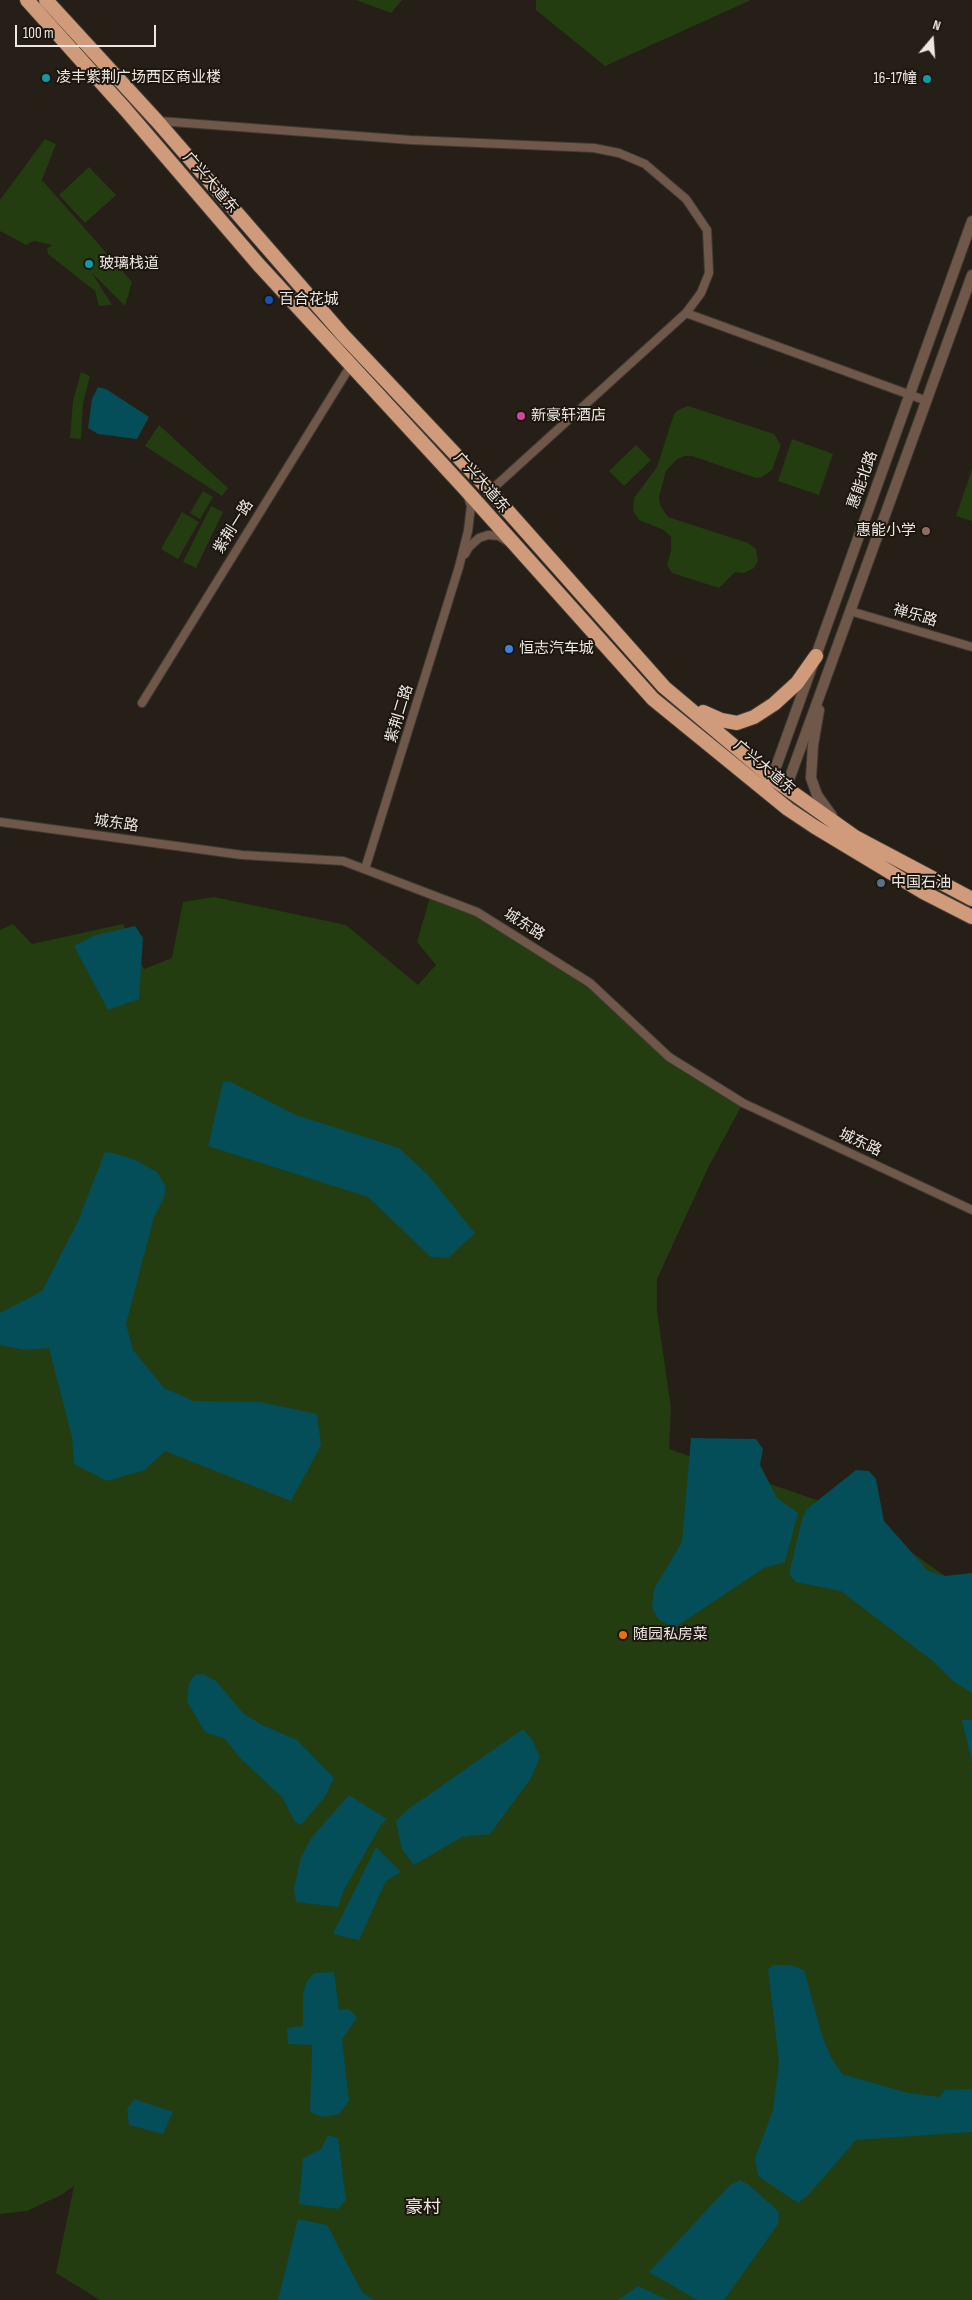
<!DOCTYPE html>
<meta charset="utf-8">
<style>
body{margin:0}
#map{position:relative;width:972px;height:2300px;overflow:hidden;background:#251f17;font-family:"Sofia Sans Condensed",sans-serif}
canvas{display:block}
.north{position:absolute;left:907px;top:15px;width:50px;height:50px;-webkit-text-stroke:4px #1c160e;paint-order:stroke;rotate:18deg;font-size:14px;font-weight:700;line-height:20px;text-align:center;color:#ebe7e1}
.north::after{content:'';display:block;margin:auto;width:18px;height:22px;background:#ebe7e1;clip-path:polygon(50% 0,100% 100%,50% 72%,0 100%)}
.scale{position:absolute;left:15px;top:25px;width:141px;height:22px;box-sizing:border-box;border:2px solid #ebe7e1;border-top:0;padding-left:6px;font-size:15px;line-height:18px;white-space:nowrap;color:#ebe7e1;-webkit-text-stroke:4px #1c160e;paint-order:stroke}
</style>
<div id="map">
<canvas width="972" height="2300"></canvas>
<div class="north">N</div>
<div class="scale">100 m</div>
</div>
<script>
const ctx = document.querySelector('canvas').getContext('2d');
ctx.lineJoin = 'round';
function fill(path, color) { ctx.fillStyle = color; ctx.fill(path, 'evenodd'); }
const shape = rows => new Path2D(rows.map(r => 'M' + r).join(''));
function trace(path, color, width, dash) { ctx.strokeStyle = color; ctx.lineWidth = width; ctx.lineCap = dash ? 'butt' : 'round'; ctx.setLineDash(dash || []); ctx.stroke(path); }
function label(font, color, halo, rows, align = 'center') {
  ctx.font = font + ' "Sofia Sans Condensed","Noto Sans SC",sans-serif'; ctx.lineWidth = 4; ctx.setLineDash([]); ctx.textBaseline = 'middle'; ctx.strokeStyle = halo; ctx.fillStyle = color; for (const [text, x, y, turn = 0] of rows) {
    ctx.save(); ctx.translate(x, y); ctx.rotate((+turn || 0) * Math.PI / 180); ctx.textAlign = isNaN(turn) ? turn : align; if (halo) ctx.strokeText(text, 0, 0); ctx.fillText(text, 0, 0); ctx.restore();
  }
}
fill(shape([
 [356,0,402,0,391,13],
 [536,0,751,0,605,66,536,10],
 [45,139,56,144,42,180,132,282,125,306,92,273,112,305,99,306,95,291,48,254,47,249,52,245,34,241,26,245,0,231,0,200],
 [89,167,116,195,85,223,59,195],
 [81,372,90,376,83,403,81,439,70,438,73,401],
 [688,406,774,434,781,445,772,470,762,477,756,478,692,456,685,456,677,459,666,471,659,497,660,505,668,517,748,543,756,549,758,561,754,568,744,573,735,572,719,588,672,573,667,565,671,551,671,537,664,530,639,520,633,511,634,498,657,467,674,414,678,410],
 [159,425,228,488,222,496,145,446],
 [792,439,833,454,819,495,778,481],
 [636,445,651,460,624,486,609,471],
 [972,469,972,521,956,516],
 [203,491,213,497,200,519,190,513],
 [211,506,223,512,196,568,183,562],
 [182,512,199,522,178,559,161,549],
 [431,894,477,912,590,983,669,1057,743,1103,708,1168,657,1279,657,1311,671,1408,669,1449,857,1514,972,1595,972,2300,100,2300,56,2273,74,2186,61,2195,27,2211,0,2214,0,930,13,924,32,944,123,924,144,969,172,958,183,902,214,897,346,925,418,985,436,965,417,942]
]), '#233d10');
fill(shape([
 [98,387,106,389,149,417,137,439,98,434,88,428,92,399],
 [135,926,143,938,139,999,108,1010,74,946,93,936],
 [223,1082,231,1082,296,1115,399,1148,428,1175,475,1233,448,1258,431,1257,368,1197,208,1146],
 [105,1152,113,1153,133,1159,157,1172,166,1187,164,1198,154,1217,126,1324,133,1350,164,1388,194,1401,260,1402,317,1414,321,1445,291,1501,165,1451,145,1470,107,1481,74,1464,72,1437,49,1348,25,1350,0,1345,0,1313,42,1291,78,1221],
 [691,1438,756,1439,763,1449,760,1465,777,1498,798,1513,785,1562,764,1568,674,1628,658,1619,652,1607,654,1589,682,1542],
 [856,1470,869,1471,876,1479,884,1521,928,1571,945,1576,972,1573,972,1693,953,1681,934,1662,841,1591,796,1582,789,1574,802,1519,807,1509],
 [203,1674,216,1681,243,1713,262,1725,297,1740,334,1778,324,1798,301,1825,295,1822,283,1798,242,1760,225,1739,205,1732,187,1701,189,1683,195,1675],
 [962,1720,972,1720,972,1763],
 [523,1729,531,1738,540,1757,531,1778,490,1834,462,1837,414,1865,402,1849,396,1821,407,1810],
 [349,1795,387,1819,381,1825,344,1890,338,1907,296,1902,294,1888,301,1857,312,1837],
 [376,1847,401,1872,386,1881,359,1940,333,1934],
 [773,1965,790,1965,804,1970,822,2035,831,2057,842,2074,908,2093,940,2097,945,2090,972,2089,972,2132,856,2140,809,2194,798,2203,758,2176,755,2158,773,2110,779,2062,768,1969],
 [334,1972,339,2010,349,2009,357,2018,342,2039,349,2101,339,2114,322,2117,310,2112,312,2045,288,2044,287,2028,303,2026,303,1993,307,1981,314,1973],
 [134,2099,173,2112,163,2134,129,2125,127,2109],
 [328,2135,338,2138,346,2200,338,2209,299,2204,303,2158,321,2149],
 [740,2180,749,2185,778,2211,779,2215,778,2224,724,2300,697,2300,649,2272,730,2185],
 [298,2219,327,2225,362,2292,374,2300,278,2300],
 [638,2286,668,2300,618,2300]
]), '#034e58');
const minor = shape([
 [159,121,411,140,594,148,619,153,645,164,686,199,707,230,709,273,701,293,686,313,490,491],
 [686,313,927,401],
 [465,554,469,547,479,538,488,535,499,536,507,541],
 [850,611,972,647],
 [142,703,351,365],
 [0,822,242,855,343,861,477,912,590,983,669,1057,743,1103,972,1210],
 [365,869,459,567,468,531,471,506,468,497]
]);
const tertiary = shape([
 [819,710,813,745,811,778,817,795,832,816],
 [772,778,972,221],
 [786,788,972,275]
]);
const trunk = shape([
 [27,0,125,109,258,264,466,490,653,699,788,809,815,827,923,892,972,917],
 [46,0,157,121,343,335,490,491,664,687,772,778,855,837,972,899],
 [703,712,721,720,737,723,754,717,774,704,797,683,816,656]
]);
trace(minor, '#413b33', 10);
trace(tertiary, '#413b33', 12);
trace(trunk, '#413b33', 16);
trace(minor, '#6f584a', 8);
trace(tertiary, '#6f584a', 10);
trace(trunk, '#cf9b7b', 14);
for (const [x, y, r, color] of [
 [46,78,5,"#0f9aa8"],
 [927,79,5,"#0f9aa8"],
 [89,264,5,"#0f9aa8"],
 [269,300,5,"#1a4fb4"],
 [521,416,5,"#d1479c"],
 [926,531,5,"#8d6e63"],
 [509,649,5,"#3f7fe0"],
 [881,883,5,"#5c6f8a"],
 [623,1635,5,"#e8710a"]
]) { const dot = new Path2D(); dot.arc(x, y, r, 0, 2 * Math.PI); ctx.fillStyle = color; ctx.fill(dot); trace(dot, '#1c160e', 2); }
label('15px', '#ebe7e1', '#1c160e', [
 ["凌丰紫荆广场西区商业楼",56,78],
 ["16-17幢",917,79,"right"],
 ["玻璃栈道",99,264],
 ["百合花城",279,300],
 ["新豪轩酒店",531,416],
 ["惠能小学",916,531,"right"],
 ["恒志汽车城",519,649],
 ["中国石油",891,883],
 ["随园私房菜",633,1635]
], 'left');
label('15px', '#ebe7e1', '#1c160e', [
 ["广兴大道东",210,183,49],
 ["惠能北路",863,480,-70],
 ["广兴大道东",481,483,48],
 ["紫荆一路",234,527,-58],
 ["禅乐路",915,616,16],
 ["紫荆二路",400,714,-73],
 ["广兴大道东",764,768,40],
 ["城东路",116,824,8],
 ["城东路",524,925,32],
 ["城东路",860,1143,25]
]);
label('18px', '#ebe7e1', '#1c160e', [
 ["豪村",423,2208]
]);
</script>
